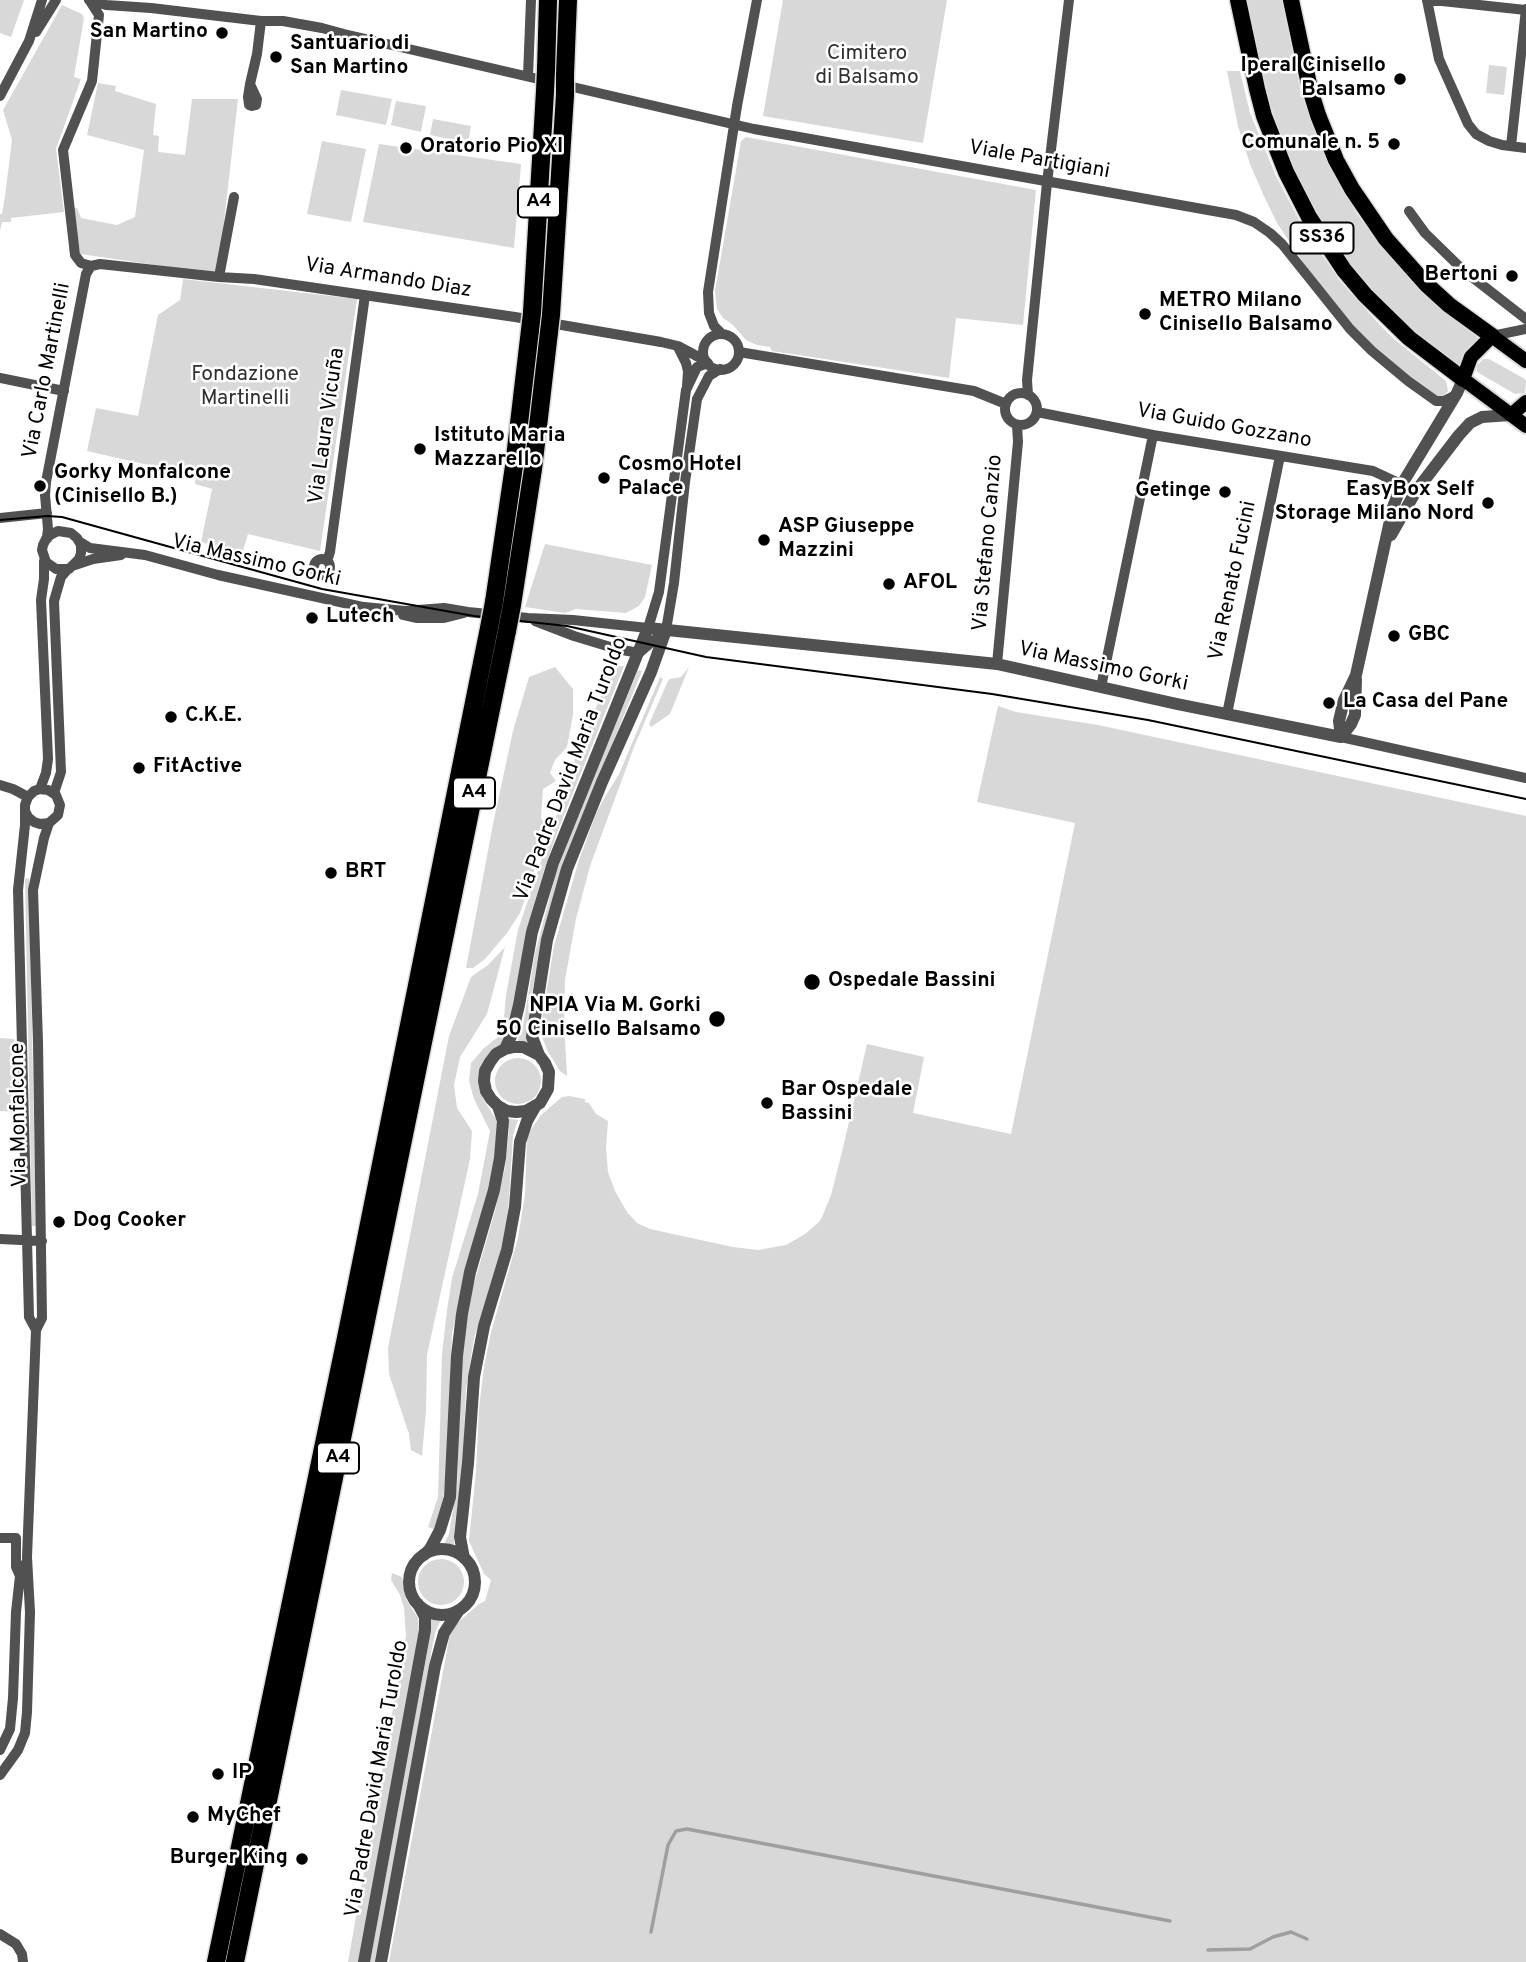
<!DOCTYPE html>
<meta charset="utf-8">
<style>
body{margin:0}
canvas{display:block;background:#fff}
</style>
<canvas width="1526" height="1962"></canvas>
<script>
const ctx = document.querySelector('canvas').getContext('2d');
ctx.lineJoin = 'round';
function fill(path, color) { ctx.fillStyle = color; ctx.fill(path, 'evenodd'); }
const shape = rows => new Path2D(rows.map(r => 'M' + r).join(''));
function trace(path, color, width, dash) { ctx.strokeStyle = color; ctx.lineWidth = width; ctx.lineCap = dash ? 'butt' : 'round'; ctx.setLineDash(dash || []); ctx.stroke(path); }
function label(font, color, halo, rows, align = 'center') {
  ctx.font = font + ' Overpass,sans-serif'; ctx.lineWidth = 5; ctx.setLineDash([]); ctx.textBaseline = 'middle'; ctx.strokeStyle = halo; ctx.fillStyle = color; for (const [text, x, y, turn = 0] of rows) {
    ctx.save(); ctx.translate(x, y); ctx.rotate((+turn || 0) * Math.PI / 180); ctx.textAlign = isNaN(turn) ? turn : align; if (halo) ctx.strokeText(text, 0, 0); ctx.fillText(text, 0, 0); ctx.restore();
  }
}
fill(shape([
 [0,0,24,0,11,37,0,33],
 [783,0,947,0,923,143,763,116],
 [1247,0,1282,0,1299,84,1309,116,1328,163,1357,214,1380,245,1432,302,1476,336,1478,340,1468,350,1461,364,1457,365,1393,313,1348,261,1309,201,1291,165,1278,129,1267,92],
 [62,5,82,14,84,18,74,77,81,79,56,149,64,212,11,218,11,222,2,222,0,231,0,214,2,214,5,196,12,140,3,110],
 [1489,65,1507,67,1504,95,1486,93],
 [1227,71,1240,71,1250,113,1276,176,1304,229,1340,281,1379,324,1394,339,1446,381,1448,391,1444,395,1437,397,1425,389,1363,338,1321,289,1277,223,1263,194,1250,164,1238,126],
 [98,83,116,86,115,91,156,104,153,135,159,136,158,152,185,155,192,99,238,99,218,274,80,254,73,208,77,208,81,218,117,225,135,217,144,150,87,135],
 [341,90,392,99,386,125,336,115],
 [396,101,426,106,421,132,391,125],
 [433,119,471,126,468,143,430,135],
 [746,137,1036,190,1023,325,956,318,949,378,772,351,770,347,757,345,746,340,733,325,723,318,717,309,715,291,741,141],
 [322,141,366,149,351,222,307,214],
 [379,144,521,164,514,248,363,222],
 [183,279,357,299,320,551,248,534,242,554,201,542,212,489,195,484,196,476,87,451,96,408,138,416,158,315,180,300],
 [1483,359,1489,359,1525,379,1526,381,1525,393,1515,394,1477,372,1477,366],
 [545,544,652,565,645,597,639,606,626,613,576,609,565,613,525,607],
 [617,666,624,666,558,830,543,873,529,922,511,1024,480,1089,483,1099,496,1119,498,1129,493,1172,458,1307,452,1333,447,1467,443,1499,436,1530,428,1527,438,1497,442,1354,447,1310,452,1278,478,1194,490,1131,474,1099,469,1081,471,1063,484,1048,498,1037,503,1029,506,995,518,930,576,757,608,678],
 [555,667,573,689,573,715,567,747,555,760,550,773,556,781,543,789,541,818,546,824,532,879,520,913,507,933,485,959,473,968,466,968,493,824,513,731,529,677],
 [689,667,670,714,651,727,649,724,668,681,670,679,681,677],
 [638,670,642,671,568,853,544,932,532,994,527,1030,529,1044,517,1042,523,1026,535,953,556,873,576,819],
 [660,677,663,679,634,747,590,866,576,919,565,980,564,1022,567,1076,560,1071,547,1050,540,1031,554,946,578,863,596,814,603,800,619,774],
 [998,706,1016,712,1098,725,1526,816,1526,1962,389,1962,450,1634,456,1624,479,1604,485,1601,491,1580,484,1574,469,1541,476,1471,479,1408,484,1367,491,1332,518,1238,525,1194,527,1139,530,1131,541,1115,562,1097,569,1096,585,1099,585,1102,589,1103,596,1114,608,1121,606,1148,608,1172,615,1191,627,1212,637,1223,650,1229,733,1247,758,1250,786,1245,805,1234,819,1222,822,1217,831,1195,842,1152,867,1044,924,1057,913,1113,1011,1134,1075,823,977,802],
 [29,878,36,1226,32,1226,25,879],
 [505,947,487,1014,460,1057,454,1085,457,1108,472,1131,470,1159,427,1355,426,1411,422,1456,411,1450,409,1434,389,1374,388,1348,449,1036,471,977,488,965],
 [0,1038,14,1039,17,1112,0,1111],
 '495 1081a23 23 0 1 1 46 0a23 23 0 1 1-46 0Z',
 [506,1118,518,1120,513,1135,508,1214,498,1262,474,1338,466,1390,463,1461,454,1532,454,1547,444,1544,449,1534,457,1485,462,1352,471,1294,495,1211,505,1168,509,1130],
 '418 1582a23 23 0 1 1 46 0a23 23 0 1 1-46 0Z',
 [392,1573,402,1577,406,1599,418,1618,419,1631,360,1962,348,1962,406,1636,404,1608,400,1595,391,1580],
 [430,1619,441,1620,436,1630,433,1643,376,1962,370,1962,428,1647]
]), '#d8d8d8');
trace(shape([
 [651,1932,668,1845,676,1831,687,1829,1170,1921],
 [1208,1950,1250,1949,1273,1937,1291,1932,1307,1939]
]), '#9f9f9f', 3.5);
const primary = shape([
 [1526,361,1492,336,1471,357,1463,379,1526,426],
 [1511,415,1526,402]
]);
const trunk = shape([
 [1238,0,1257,89,1264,116,1286,172,1309,217,1344,270,1365,295,1409,338,1463,379],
 [1291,0,1310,89,1318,115,1336,160,1352,189,1386,239,1426,284,1449,305,1492,336]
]);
const motorway = shape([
 [546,70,548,0],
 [565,74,568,0],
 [532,313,545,91],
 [551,315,565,95],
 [494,602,514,466,530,330],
 [512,605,533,469,549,332],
 [216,1962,347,1333,489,628],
 [235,1962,507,631]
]);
trace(primary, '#dbdbdb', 18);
trace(trunk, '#dbdbdb', 19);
trace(motorway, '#dbdbdb', 21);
trace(shape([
 [89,0,106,5,151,8,261,21,283,21,322,28,344,34,754,129,1236,215,1254,222,1270,233,1282,244,1350,329,1372,351,1408,381,1436,401,1444,401,1454,396],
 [1427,0,1439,59,1468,124,1476,134,1489,141,1502,145,1526,148],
 [90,1,99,15,92,81,63,150,75,255,81,263,91,266],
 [1427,1,1442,1,1526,10],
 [36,32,56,0],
 [528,76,531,0],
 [250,84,257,99,256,105,252,106,249,105,248,97,250,84,257,54,261,21],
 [0,96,29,41,42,0],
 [1511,146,1526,9],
 [1409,211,1425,233,1463,270,1526,319],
 [91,266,100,264,219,277,254,279,515,317,661,342,678,346,706,361],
 [219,277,234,197],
 [722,334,714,326,709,313,708,292,737,106,757,0],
 '703 352a18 18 0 1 1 36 0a18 18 0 1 1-36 0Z',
 [1492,336,1526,329],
 [678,347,686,363,688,371,687,386],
 [739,352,974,391,1006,404],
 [0,378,64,391],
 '1005 409a16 16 0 1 1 32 0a16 16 0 1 1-32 0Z',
 [1028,395,1027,380,1047,183,1069,0],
 [1037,412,1153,435,1373,471,1416,491],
 [0,518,47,513],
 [45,541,50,535,58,531,71,533,77,538,81,545,81,553,79,559,69,569,56,569,46,562,42,550,43,545,47,537,48,529,45,495,46,482,86,274,91,266],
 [80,542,90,548,145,555,218,575,367,608],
 '314 567a8 8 0 1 1 16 0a8 8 0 1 1-16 0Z',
 [327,561,330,552,365,295],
 [75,565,93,559,121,555],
 [364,607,405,611,444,608,468,612,528,618,573,620,648,628,659,592,686,390,697,367,708,363],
 [403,615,416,618,444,618,464,613],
 [535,621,574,636,617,649,639,653,666,630,674,583,685,482,697,399,709,376,720,369],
 [997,664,1018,442,1017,425],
 [1101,687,1153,435],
 [1227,714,1280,456],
 [1341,737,1526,778],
 [0,785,13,789,28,797],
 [40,789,46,773,48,759,41,600,44,579,44,561],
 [54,793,61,772,54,601,61,577,68,569],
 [25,811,28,817,34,822,40,824,49,823,58,815,60,805,56,795,48,790,40,789,34,791,28,797,25,805,25,825,18,890,29,1317,36,1330],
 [0,1239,42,1241],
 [0,1538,16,1538,16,1567,20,1576],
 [0,1750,10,1729,13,1698,16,1612,20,1576,25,1564],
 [0,1775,18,1750,25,1733,27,1712,30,1612,27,1557,36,1330,42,1318,38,1042,33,890,44,838,49,823],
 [0,1934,16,1944,22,1954,23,1962]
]), '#515151', 10);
trace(shape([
 [1391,535,1416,491,1459,435,1470,423,1482,417,1511,415],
 [1341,737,1339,721,1344,700,1356,675,1393,507,1402,484,1457,393,1463,379],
 [1341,737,1351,724,1355,715,1356,679],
 [505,1049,512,1034,519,1005,532,932,553,863,648,628,997,664,1177,704,1341,737],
 [539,1055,523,1047,514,1047,505,1049,496,1054,490,1062,485,1071,484,1081,486,1091,491,1099,498,1106,507,1111,516,1112,526,1111,540,1103,548,1089,549,1072,545,1063,539,1055,532,1037,547,940,567,869,602,782,651,672,666,630],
 '409 1582a33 33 0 1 1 66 0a33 33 0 1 1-66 0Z',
 [424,1555,430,1549,440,1530,450,1497,457,1356,462,1314,470,1272,494,1190,500,1158,503,1121,498,1106],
 [464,1558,460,1537,468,1463,474,1377,484,1326,507,1250,515,1207,520,1142,527,1121,535,1107],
 [364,1962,425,1630,425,1617,418,1604],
 [381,1962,435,1666,444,1633,459,1610]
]), '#515151', 12);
trace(primary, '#000', 14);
trace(trunk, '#000', 16);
trace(motorway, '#000', 18);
trace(shape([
 [0,520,47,516,62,517,322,589,474,616,567,626,706,657,992,694,1148,720,1526,799]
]), '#000', 2);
const motorwayBridge = shape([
 [545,91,546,70],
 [565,95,565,74],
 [530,330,532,313],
 [549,332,551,315],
 [489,628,494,602],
 [507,631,512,605]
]);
trace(motorwayBridge, '#dbdbdb', 21, []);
trace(motorwayBridge, '#000', 18);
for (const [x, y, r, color] of [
 [222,33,7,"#000"],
 [276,57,7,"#000"],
 [1400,79,7,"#000"],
 [1394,144,7,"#000"],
 [406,148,7,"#000"],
 [1512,276,7,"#000"],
 [1145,314,7,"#000"],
 [420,449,7,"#000"],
 [604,478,7,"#000"],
 [40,486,7,"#000"],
 [1225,492,7,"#000"],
 [1488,503,7,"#000"],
 [764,540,7,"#000"],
 [889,584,7,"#000"],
 [312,618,7,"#000"],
 [1394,636,7,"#000"],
 [1329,703,7,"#000"],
 [171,717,7,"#000"],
 [139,768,7,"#000"],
 [331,873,7,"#000"],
 [812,982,9,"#000"],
 [717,1019,9,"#000"],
 [767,1103,7,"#000"],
 [59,1222,7,"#000"],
 [218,1774,7,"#000"],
 [193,1817,7,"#000"],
 [302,1859,7,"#000"]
]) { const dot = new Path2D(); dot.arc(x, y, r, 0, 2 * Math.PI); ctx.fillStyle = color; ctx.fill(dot); trace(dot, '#fff', 2.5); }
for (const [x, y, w] of [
 [539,202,42],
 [1322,238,63],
 [474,793,42],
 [338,1458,42]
]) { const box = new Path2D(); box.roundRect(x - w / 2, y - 15.5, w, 31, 5); ctx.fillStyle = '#fff'; ctx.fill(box); trace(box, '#000', 2); }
label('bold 19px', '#000', null, [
 ["A4",539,202],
 ["SS36",1322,238],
 ["A4",474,793],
 ["A4",338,1458]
]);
label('bold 21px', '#000', '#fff', [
 ["San Martino",208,33,"right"],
 ["Santuario di",290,45],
 ["San Martino",290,69],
 ["Iperal Cinisello",1386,67,"right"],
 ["Balsamo",1386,91,"right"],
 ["Comunale n. 5",1380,144,"right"],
 ["Oratorio Pio XI",420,148],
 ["Bertoni",1498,276,"right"],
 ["METRO Milano",1159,302],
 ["Cinisello Balsamo",1159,326],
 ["Istituto Maria",434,437],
 ["Mazzarello",434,461],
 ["Cosmo Hotel",618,466],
 ["Palace",618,490],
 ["Gorky Monfalcone",54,474],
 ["(Cinisello B.)",54,498],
 ["EasyBox Self",1474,491,"right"],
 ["Storage Milano Nord",1474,515,"right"],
 ["Getinge",1211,492,"right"],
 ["ASP Giuseppe",778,528],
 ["Mazzini",778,552],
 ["AFOL",903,584],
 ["Lutech",326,618],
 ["GBC",1408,636],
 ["La Casa del Pane",1343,703],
 ["C.K.E.",185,717],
 ["FitActive",153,768],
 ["BRT",345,873],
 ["Ospedale Bassini",828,982],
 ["NPIA Via M. Gorki",701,1007,"right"],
 ["50 Cinisello Balsamo",701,1031,"right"],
 ["Bar Ospedale",781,1091],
 ["Bassini",781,1115],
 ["Dog Cooker",73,1222],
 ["IP",232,1774],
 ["MyChef",207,1817],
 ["Burger King",288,1859,"right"]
], 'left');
label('21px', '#2f2f2f', '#fff', [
 ["Cimitero",867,55],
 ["di Balsamo",867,79],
 ["Fondazione",245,376],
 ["Martinelli",245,400]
]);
label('21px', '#000', '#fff', [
 ["Viale Partigiani",1039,161,10],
 ["Via Armando Diaz",388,279,9],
 ["Via Carlo Martinelli",48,371,-79],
 ["Via Laura Vicuña",328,426,-82],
 ["Via Guido Gozzano",1224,427,10],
 ["Via Stefano Canzio",989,543,-85],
 ["Via Massimo Gorki",256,562,13],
 ["Via Renato Fucini",1234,581,-78],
 ["Via Massimo Gorki",1103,668,12],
 ["Via Padre David Maria Turoldo",572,770,-69],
 ["Via Monfalcone",20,1115,-91],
 ["Via Padre David Maria Turoldo",378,1779,-80]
]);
</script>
